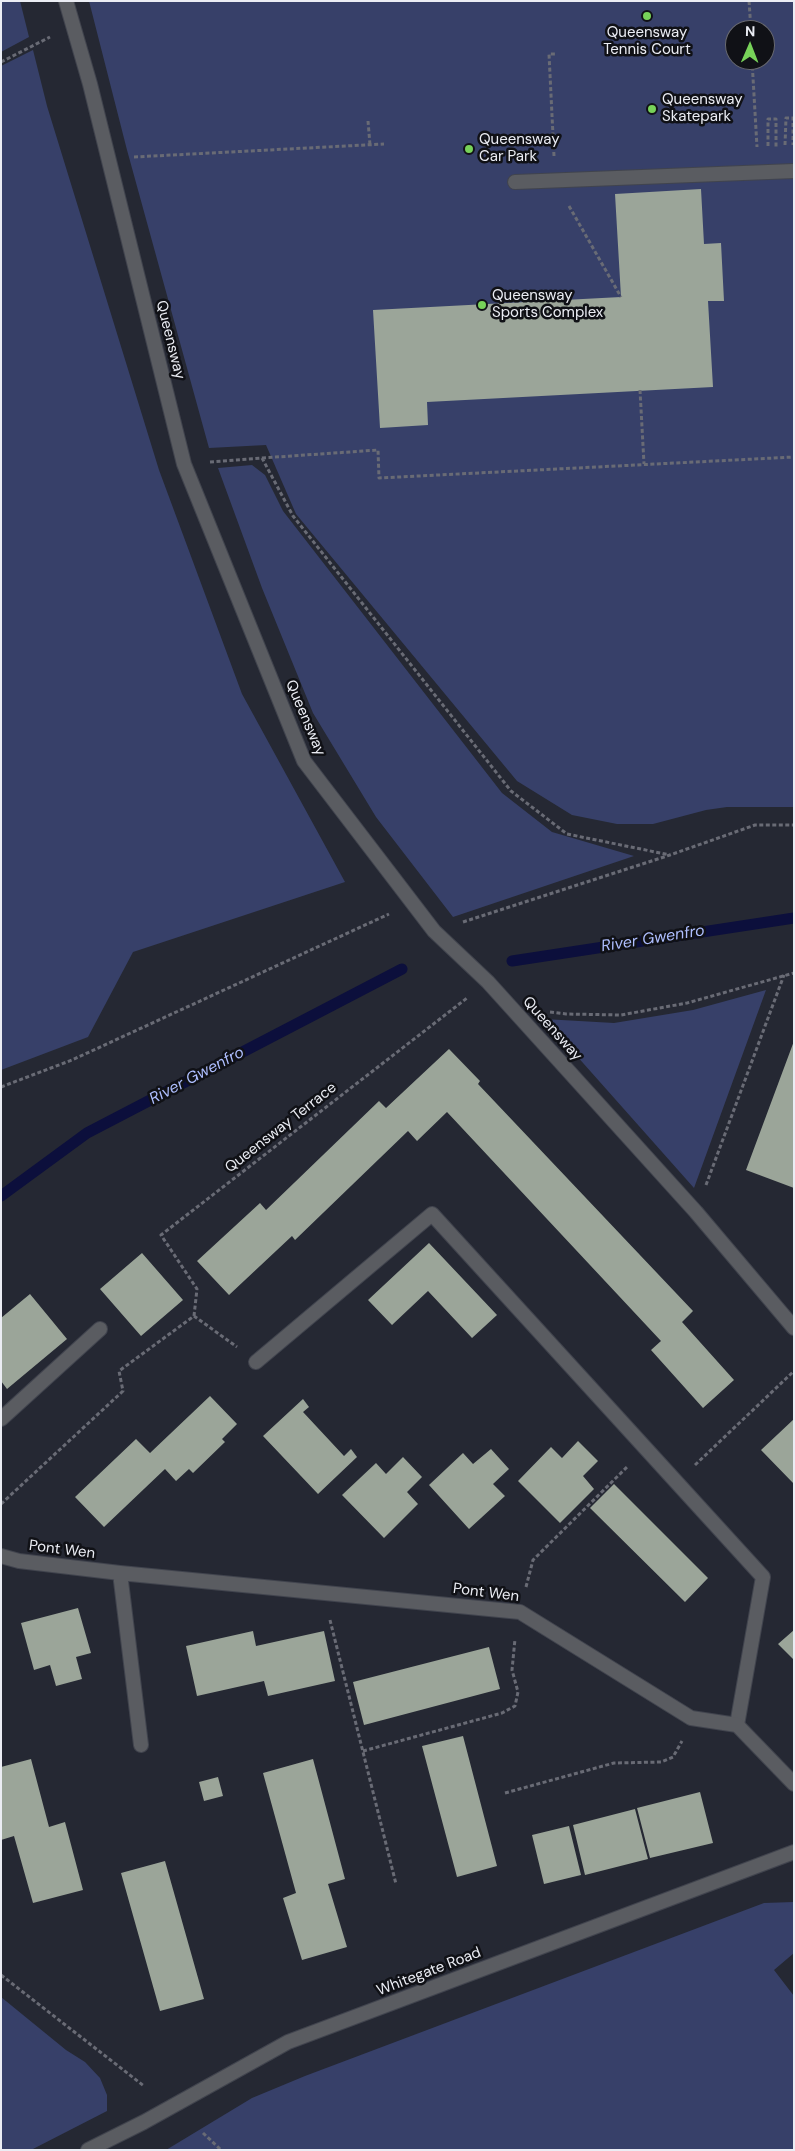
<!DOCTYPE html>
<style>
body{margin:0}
#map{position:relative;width:795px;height:2151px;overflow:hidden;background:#252833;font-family:"DM Sans",sans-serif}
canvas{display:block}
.frame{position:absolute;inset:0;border:2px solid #ebedf4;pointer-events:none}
.north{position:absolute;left:725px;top:20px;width:50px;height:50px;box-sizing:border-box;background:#101116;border:1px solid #68696f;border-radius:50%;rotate:1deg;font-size:14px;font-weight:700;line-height:20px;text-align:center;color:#ebedf4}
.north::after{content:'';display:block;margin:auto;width:18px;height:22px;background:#77d259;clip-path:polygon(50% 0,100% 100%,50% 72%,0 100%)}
</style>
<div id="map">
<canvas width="795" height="2151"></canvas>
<div class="frame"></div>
<div class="north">N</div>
</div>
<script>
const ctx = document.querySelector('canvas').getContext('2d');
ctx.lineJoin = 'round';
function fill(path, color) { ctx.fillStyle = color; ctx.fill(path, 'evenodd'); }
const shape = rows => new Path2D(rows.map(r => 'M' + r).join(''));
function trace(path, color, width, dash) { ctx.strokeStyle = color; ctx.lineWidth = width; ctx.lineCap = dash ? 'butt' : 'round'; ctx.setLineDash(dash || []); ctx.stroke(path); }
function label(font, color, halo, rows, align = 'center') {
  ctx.font = font + ' "DM Sans",sans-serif'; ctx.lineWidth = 5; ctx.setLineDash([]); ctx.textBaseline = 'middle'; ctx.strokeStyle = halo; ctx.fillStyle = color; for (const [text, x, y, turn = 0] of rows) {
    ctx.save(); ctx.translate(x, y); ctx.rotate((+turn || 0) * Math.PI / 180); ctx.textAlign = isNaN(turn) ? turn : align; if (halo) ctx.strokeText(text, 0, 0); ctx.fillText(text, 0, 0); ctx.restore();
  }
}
fill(shape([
 [1,1,20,1,29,37,1,52],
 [89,1,794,1,794,807,727,807,706,810,653,824,617,824,572,815,517,781,296,514,266,445,209,448,127,150],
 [735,30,765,30,765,60,735,60],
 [33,50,47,106,159,470,242,694,345,882,133,952,88,1037,1,1070,1,66],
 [252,465,265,475,283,511,502,793,552,832,634,856,453,917,376,817,313,713,262,588,218,468],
 [766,990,694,1188,544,1019,614,1023,693,1010],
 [794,1902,794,1953,774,1970,794,1996,794,2150,166,2150,252,2098,305,2076,764,1903],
 [1,1997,66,2050,85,2062,100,2078,107,2095,107,2111,31,2150,1,2150]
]), '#374069');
trace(shape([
 [512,961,794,918],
 [1,1196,87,1133,402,969]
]), '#0c0f3c', 11);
fill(shape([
 [701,189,704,244,721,243,724,301,708,301,713,387,427,402,428,425,380,428,373,310,621,297,615,194],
 [794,1041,794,1188,746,1170],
 [449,1049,480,1081,478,1084,693,1311,682,1322,734,1380,703,1408,651,1350,661,1341,447,1112,417,1141,408,1131,295,1240,292,1236,229,1295,197,1261,260,1203,266,1210,379,1101,386,1108],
 [429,1243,497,1315,472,1338,428,1291,392,1325,368,1300],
 [142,1253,183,1300,141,1336,100,1289],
 [30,1294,67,1339,7,1389,1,1381,1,1318],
 [210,1396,237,1424,222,1439,225,1442,193,1473,189,1469,176,1481,165,1469,104,1527,75,1497,136,1439,150,1453],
 [303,1399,309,1407,303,1412,344,1456,351,1449,357,1457,318,1494,263,1436],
 [794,1419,794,1484,761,1450],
 [578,1441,598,1461,583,1476,594,1489,560,1523,518,1481,551,1447,562,1458],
 [491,1449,509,1469,493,1484,505,1496,469,1529,429,1485,463,1453,473,1464],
 [403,1457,422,1477,407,1492,418,1504,384,1538,342,1495,376,1463,386,1474],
 [614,1484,708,1578,685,1602,590,1508],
 [78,1608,91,1653,76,1657,82,1679,56,1686,50,1665,34,1670,21,1623],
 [794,1630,794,1660,778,1644],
 [253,1631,256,1646,324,1631,335,1681,268,1696,264,1681,197,1696,186,1646],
 [489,1647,500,1689,364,1725,353,1682],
 [463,1736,497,1866,457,1877,422,1746],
 [31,1759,49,1827,65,1822,83,1890,33,1903,14,1836,1,1840,1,1767],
 [313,1759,345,1879,328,1884,347,1947,302,1960,283,1898,296,1893,263,1773],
 [218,1777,223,1796,204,1801,199,1782],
 [700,1792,713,1843,650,1858,637,1808],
 [635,1809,648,1859,585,1875,573,1825],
 [569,1826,581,1875,544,1884,532,1835],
 [165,1861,204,1999,160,2011,121,1873]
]), '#9ba599');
const service = shape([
 [515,182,794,171],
 [256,1362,432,1214,763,1577,737,1725]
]);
const minor = shape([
 [1,1419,100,1329],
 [1,1556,19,1561,120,1573,520,1612,691,1718,737,1725,794,1784],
 [120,1573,141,1745],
 [88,2150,144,2122,288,2042,794,1852]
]);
const tertiary = shape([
 [66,1,90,84,184,464,304,761,434,931,488,982,696,1212,794,1328]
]);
trace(service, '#41444e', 16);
trace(minor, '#41444e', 16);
trace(tertiary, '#41444e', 16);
trace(shape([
 [749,1,751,30],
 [752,60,757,147],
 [1,62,50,37],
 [368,121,370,145],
 [785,145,786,118,793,118,793,145],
 [768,146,768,119,776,119,776,147],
 [554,156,549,54,557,54],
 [134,157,384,144],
 [569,206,621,297],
 [640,390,644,464],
 [262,458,378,450,379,478,794,457],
 [210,462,262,458,293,516,511,791,567,834,670,855],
 [463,922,670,855,755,825,794,825],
 [550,1012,566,1014,621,1015,687,1003,794,973],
 [1,1087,72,1060,389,914],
 [706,1185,784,975],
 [194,1316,197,1289,161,1235,467,998],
 [695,1465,794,1371],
 [1,1504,123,1391,119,1371,194,1316,237,1347],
 [526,1587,533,1560,628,1466],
 [330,1620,396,1884],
 [363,1751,502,1713,515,1706,518,1692,512,1670,515,1639],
 [505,1793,614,1763,661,1762,673,1757,682,1741],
 [1,1975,144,2086],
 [203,2133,221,2150]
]), '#696b75', 3, [4, 2.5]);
trace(service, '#5a5c61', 14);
trace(minor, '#5a5c61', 14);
trace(tertiary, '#5a5c61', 14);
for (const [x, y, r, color] of [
 [647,16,5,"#77d259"],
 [652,109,5,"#77d259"],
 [469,149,5,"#77d259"],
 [482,305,5,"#77d259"]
]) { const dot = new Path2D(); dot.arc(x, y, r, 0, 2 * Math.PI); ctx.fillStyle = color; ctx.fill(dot); trace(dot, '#101116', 2); }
label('15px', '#ebedf4', '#101116', [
 ["Queensway",647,33,"center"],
 ["Tennis Court",647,50,"center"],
 ["Queensway",662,100],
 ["Skatepark",662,117],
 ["Queensway",479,140],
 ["Car Park",479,157],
 ["Queensway",492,296],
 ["Sports Complex",492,313]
], 'left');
label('15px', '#ebedf4', '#101116', [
 ["Queensway",170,340,76],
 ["Queensway",305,718,67],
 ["Queensway",552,1029,48],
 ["Queensway Terrace",281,1128,-38],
 ["Pont Wen",62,1550,7],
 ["Pont Wen",486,1593,7],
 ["Whitegate Road",429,1972,-21]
]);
label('italic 16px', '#aebefe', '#101116', [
 ["River Gwenfro",653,939,-9],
 ["River Gwenfro",197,1076,-28]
]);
</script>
